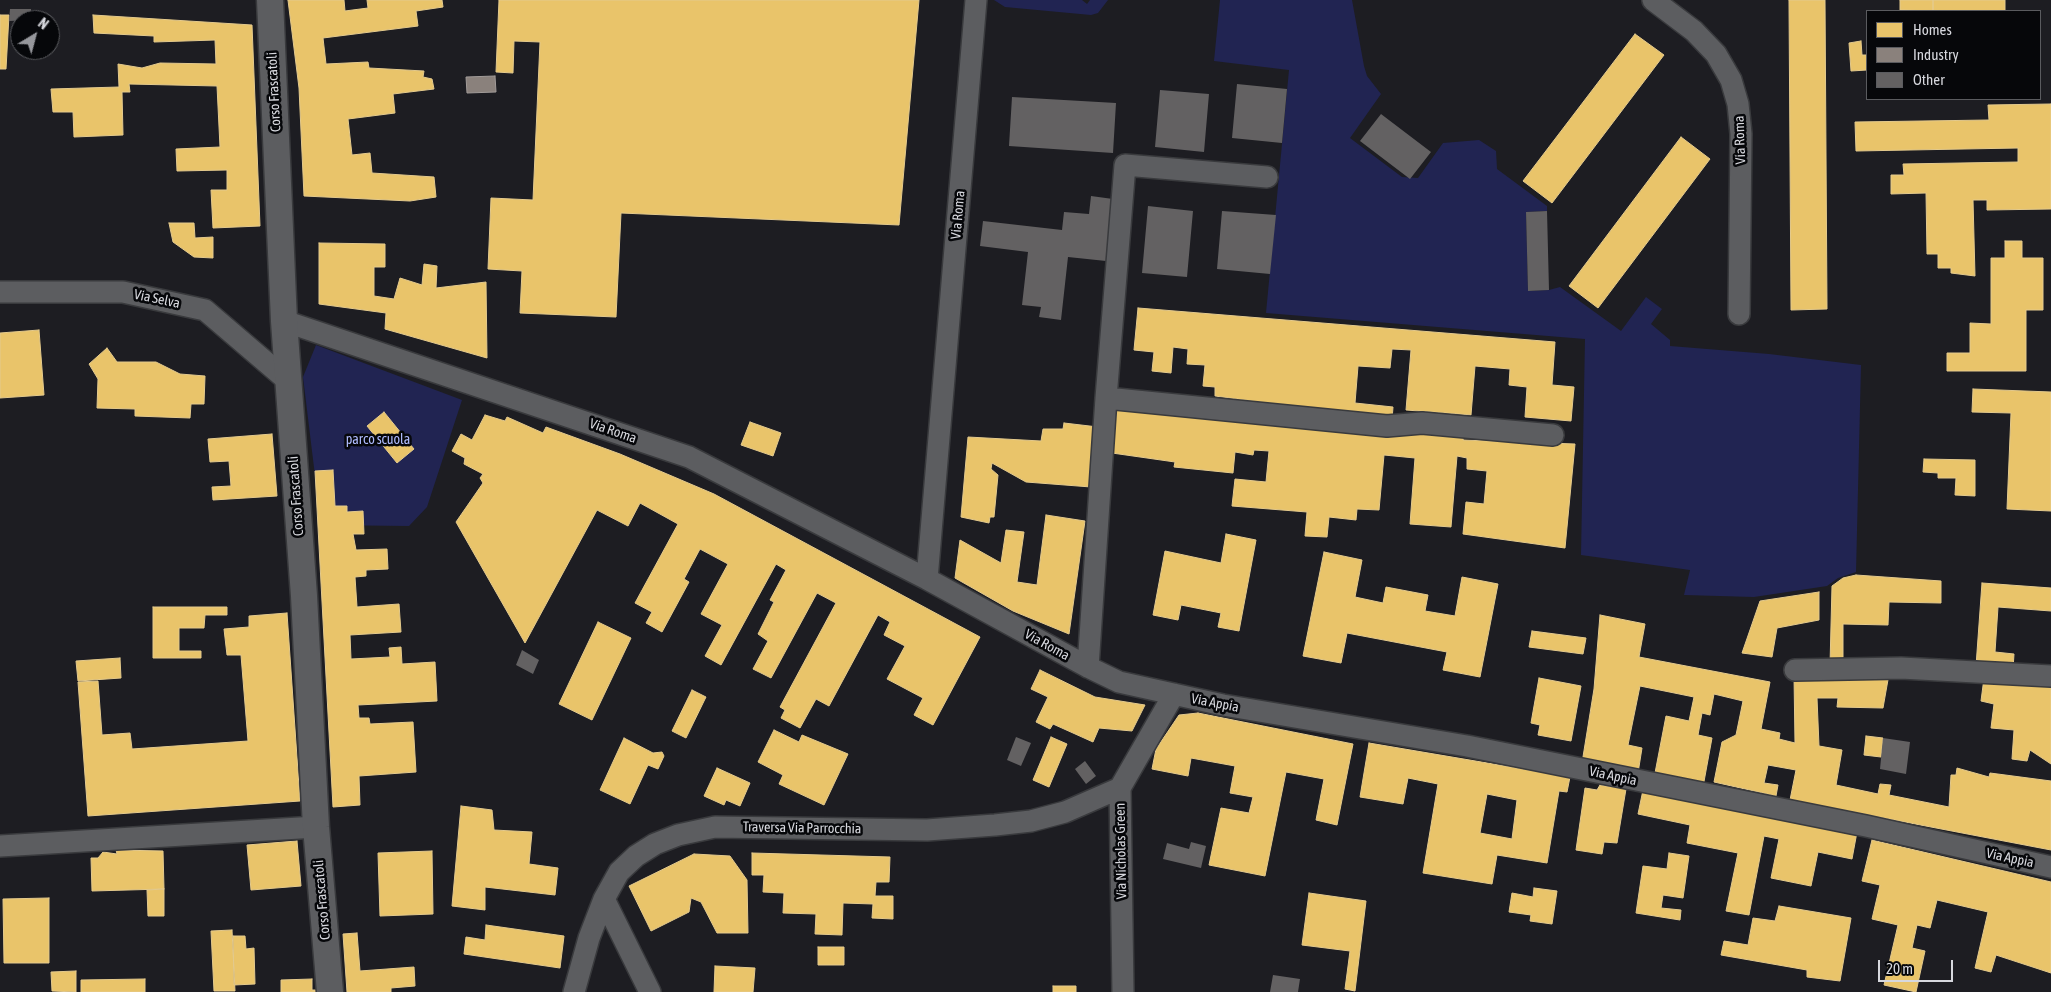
<!DOCTYPE html>
<style>
body{margin:0}
#map{position:relative;width:2051px;height:992px;overflow:hidden;background:#1d1d22;font-family:"Asap Condensed",sans-serif}
canvas{display:block}
.legend{position:absolute;left:1866px;top:10px;width:175px;height:90px;box-sizing:border-box;background:#06070a;border:1px solid #5a5b5f;margin:0;padding:6px 9px;list-style:none;font-size:15px;color:#d7d8de}
.legend li{display:flex;align-items:center;gap:10px;height:25px}
.legend b{width:25px;border:1px solid #5a5b5f}
.north{position:absolute;left:10px;top:10px;width:50px;height:50px;box-sizing:border-box;background:#06070a;border:1px solid #5a5b5f;border-radius:50%;rotate:37deg;font-size:14px;font-weight:700;line-height:20px;text-align:center;color:#d7d8de}
.north::after{content:'';display:block;margin:auto;width:18px;height:22px;background:#96979c;clip-path:polygon(50% 0,100% 100%,50% 72%,0 100%)}
.scale{position:absolute;left:1878px;top:960px;width:75px;height:22px;box-sizing:border-box;border:2px solid #d7d8de;border-top:0;padding-left:6px;font-size:15px;line-height:18px;white-space:nowrap;color:#d7d8de;-webkit-text-stroke:4px #06070a;paint-order:stroke}
</style>
<div id="map">
<canvas width="2051" height="992"></canvas>
<ul class="legend">
<li><b style="height:14px;background:#e9c46a"></b>Homes</li>
<li><b style="height:14px;background:#8a817c"></b>Industry</li>
<li><b style="height:14px;background:#636162"></b>Other</li>
</ul>
<div class="north">N</div>
<div class="scale">20 m</div>
</div>
<script>
const ctx = document.querySelector('canvas').getContext('2d');
ctx.lineJoin = 'round';
function fill(path, color) { ctx.fillStyle = color; ctx.fill(path, 'evenodd'); }
const shape = rows => new Path2D(rows.map(r => 'M' + r).join(''));
function trace(path, color, width, dash) { ctx.strokeStyle = color; ctx.lineWidth = width; ctx.lineCap = dash ? 'butt' : 'round'; ctx.setLineDash(dash || []); ctx.stroke(path); }
function label(font, color, halo, rows, align = 'center') {
  ctx.font = font + ' "Asap Condensed",sans-serif'; ctx.lineWidth = 5; ctx.setLineDash([]); ctx.textBaseline = 'middle'; ctx.strokeStyle = halo; ctx.fillStyle = color; for (const [text, x, y, turn = 0] of rows) {
    ctx.save(); ctx.translate(x, y); ctx.rotate((+turn || 0) * Math.PI / 180); ctx.textAlign = isNaN(turn) ? turn : align; if (halo) ctx.strokeText(text, 0, 0); ctx.fillText(text, 0, 0); ctx.restore();
  }
}
fill(shape([
 [994,0,1082,0,1087,4,1090,0,1108,0,1098,13,1091,15,1005,7],
 [1220,0,1352,0,1364,66,1367,76,1381,94,1350,138,1402,177,1418,178,1443,143,1479,140,1496,151,1497,169,1547,206,1547,211,1526,212,1528,291,1549,290,1560,287,1621,331,1646,297,1662,309,1651,324,1670,340,1670,346,1769,354,1861,365,1856,572,1838,578,1827,586,1754,597,1684,595,1690,570,1581,555,1585,339,1266,313,1289,70,1214,61],
 [316,345,462,400,427,507,409,526,321,525,303,377]
]), '#212452');
const homes = shape([
 [288,0,344,0,345,11,368,8,367,0,442,0,443,7,416,11,418,26,323,38,326,64,368,62,369,68,424,71,423,77,432,79,434,89,393,94,395,113,348,119,352,155,370,153,372,173,434,177,436,197,410,201,304,196,299,88,288,0],
 [499,0,919,0,899,225,621,213,616,317,520,313,522,271,488,269,491,198,533,200,540,42,514,41,513,73,496,72,499,0],
 [1789,0,1825,0,1827,309,1791,310,1789,0],
 [1900,0,1933,0,1933,11,1900,10,1900,0],
 [1933,0,2005,0,2005,11,1933,11,1933,0],
 [0,15,9,15,6,69,0,69,0,15],
 [93,15,252,25,260,226,213,228,211,190,227,190,227,170,177,171,176,149,220,147,217,86,129,84,130,92,122,92,123,135,74,137,73,112,53,112,51,89,119,87,118,64,142,68,160,63,216,64,215,40,154,42,154,36,94,33,93,15],
 [1635,34,1664,55,1552,203,1523,181,1635,34],
 [1861,41,1862,55,1867,55,1867,70,1851,71,1849,43,1861,41],
 [2051,104,2051,209,1987,210,1987,200,1973,200,1975,276,1951,273,1951,268,1938,268,1938,254,1927,254,1926,193,1891,194,1891,175,1904,175,1903,164,2018,162,2018,148,1856,151,1855,122,1989,120,1988,105,2051,104],
 [1681,137,1710,159,1598,308,1569,286,1681,137],
 [169,223,194,223,195,238,213,237,213,258,194,257,173,242,169,223],
 [2005,241,2022,241,2022,258,2043,258,2043,310,2026,310,2026,371,1947,371,1947,353,1970,353,1970,323,1991,324,1991,258,2005,258,2005,241],
 [319,243,385,244,385,267,374,267,374,296,394,299,400,278,422,285,424,264,437,266,436,288,486,282,487,358,385,329,386,313,319,304,319,243],
 [1138,308,1555,342,1552,385,1574,387,1571,421,1525,417,1527,387,1509,385,1510,369,1475,366,1471,415,1406,410,1411,350,1392,349,1390,368,1358,366,1355,403,1393,407,1392,420,1215,396,1215,387,1203,386,1205,365,1187,364,1188,349,1173,347,1171,373,1152,371,1154,352,1134,350,1138,308],
 [39,330,44,395,0,398,0,333,39,330],
 [107,348,117,362,156,362,180,374,205,376,204,404,191,404,190,418,135,416,135,409,97,408,98,379,89,364,107,348],
 [1973,389,2051,392,2051,511,2007,509,2011,413,1972,412,1973,389],
 [1117,407,1441,436,1441,431,1464,433,1463,440,1575,444,1565,548,1463,534,1466,502,1484,504,1487,471,1467,469,1467,458,1457,456,1451,527,1410,524,1415,458,1384,455,1379,510,1357,509,1356,520,1329,517,1327,537,1305,536,1307,512,1232,506,1235,479,1266,482,1269,451,1254,450,1253,455,1235,452,1233,473,1174,467,1175,462,1112,453,1117,407],
 [384,412,414,449,397,463,367,426,384,412],
 [485,415,505,421,507,417,543,433,546,427,620,454,714,494,980,637,933,725,914,715,923,698,887,679,905,646,884,635,890,622,878,615,829,706,816,699,800,728,781,718,785,710,780,707,836,603,817,593,771,678,753,669,768,641,758,634,774,602,770,600,786,570,776,564,721,665,705,656,722,625,701,614,728,564,700,549,684,579,689,582,662,632,646,623,652,612,635,603,678,524,640,503,628,526,597,510,525,643,456,522,483,483,480,478,483,474,464,464,465,458,452,451,461,434,472,440,485,415],
 [750,422,781,433,773,456,741,445,750,422],
 [1064,423,1098,427,1091,487,1026,482,992,463,991,469,998,475,994,517,990,517,989,523,961,517,968,437,1041,441,1043,429,1063,429,1064,423],
 [272,434,277,496,213,500,212,487,231,486,229,461,210,462,208,439,272,434],
 [1924,459,1975,460,1975,496,1955,495,1956,478,1938,478,1938,473,1923,472,1924,459],
 [333,470,335,506,347,506,347,512,363,511,364,534,353,534,356,550,387,549,388,569,366,570,366,576,355,577,357,607,399,604,401,632,350,635,351,659,390,657,389,648,401,647,402,664,435,662,437,701,358,705,359,718,369,718,370,724,413,722,416,772,359,776,360,805,333,807,315,471,333,470],
 [1046,515,1085,521,1069,634,1013,611,955,578,960,540,1001,563,1006,530,1024,532,1017,582,1037,585,1046,515],
 [1226,534,1256,540,1239,631,1218,627,1221,613,1181,605,1178,620,1153,615,1165,551,1221,563,1226,534],
 [1324,552,1362,560,1355,597,1383,603,1386,587,1428,595,1425,611,1455,616,1462,577,1498,584,1480,677,1443,670,1447,652,1347,633,1341,663,1303,656,1324,552],
 [1856,575,1941,581,1941,603,1889,602,1888,625,1843,624,1843,666,1830,665,1832,586,1843,578,1856,575],
 [1982,583,2051,588,2051,611,1998,607,1995,652,2014,654,2013,669,1976,666,1982,583],
 [1819,592,1819,620,1777,628,1772,657,1742,653,1760,601,1819,592],
 [153,607,227,607,227,615,205,615,204,628,179,628,179,651,201,651,201,658,153,658,153,607],
 [287,613,300,801,88,816,78,682,98,681,102,735,130,733,132,749,248,741,241,655,227,655,224,629,249,627,249,616,287,613],
 [1600,615,1645,624,1639,657,1770,682,1761,729,1780,733,1779,739,1795,743,1794,676,1889,674,1883,708,1837,707,1838,698,1817,698,1819,746,1842,750,1836,785,1878,794,1880,784,1891,785,1889,795,1949,807,1951,775,1956,775,1957,768,1989,777,1990,773,2051,781,2051,850,1790,800,1796,770,1768,765,1764,783,1778,785,1776,796,1714,782,1722,742,1736,735,1743,701,1714,694,1710,715,1702,713,1698,735,1712,738,1703,787,1655,773,1666,716,1689,721,1694,697,1640,686,1628,745,1642,748,1638,773,1582,763,1594,689,1600,615],
 [598,622,631,638,592,720,559,704,598,622],
 [1532,631,1586,638,1583,654,1529,647,1532,631],
 [120,658,121,678,78,681,76,661,120,658],
 [1040,670,1095,697,1145,705,1132,731,1099,728,1093,742,1053,724,1050,729,1036,722,1048,697,1031,689,1040,670],
 [1539,678,1581,686,1571,741,1538,735,1540,725,1531,723,1539,678],
 [1984,678,2039,679,2041,686,2051,687,2051,764,2030,750,2027,761,2012,759,2014,730,1991,728,1994,704,1981,701,1984,678],
 [692,690,706,697,686,738,672,731,692,690],
 [1198,713,1353,744,1337,825,1316,820,1324,779,1286,772,1265,876,1209,865,1221,808,1249,813,1253,797,1230,793,1235,766,1191,758,1188,776,1152,769,1156,749,1179,715,1198,713],
 [774,730,799,742,802,735,848,754,824,805,779,784,783,775,758,762,774,730],
 [1866,736,1883,738,1881,757,1864,755,1866,736],
 [1051,737,1067,744,1049,787,1033,780,1051,737],
 [624,738,653,753,662,752,664,756,658,769,648,765,630,804,600,790,624,738],
 [1369,743,1570,777,1567,792,1559,791,1547,863,1497,855,1492,884,1423,873,1438,784,1408,778,1403,804,1360,797,1369,743],
 [1487,794,1517,800,1512,839,1480,833,1487,794],
 [717,768,750,783,740,806,726,800,724,805,704,796,717,768],
 [1600,785,1626,789,1617,843,1604,842,1602,854,1576,850,1585,788,1597,790,1600,785],
 [1643,790,1857,832,1852,859,1818,852,1811,886,1771,878,1779,839,1764,836,1749,915,1726,911,1738,853,1687,843,1690,825,1638,814,1643,790],
 [461,806,492,810,494,830,532,832,529,864,558,868,555,895,485,887,485,910,452,906,461,806],
 [1872,840,2051,882,2051,973,1996,955,1991,972,1975,968,1988,912,1937,900,1930,928,1917,925,1912,948,1925,951,1916,992,1884,985,1898,925,1872,919,1880,885,1862,881,1872,840],
 [297,841,301,886,251,890,247,845,297,841],
 [116,850,163,851,164,889,92,891,91,858,98,858,103,852,117,854,116,850],
 [432,851,433,914,380,916,378,853,432,851],
 [752,853,890,857,889,882,876,882,875,896,893,896,893,919,872,918,873,904,843,903,842,935,815,934,816,914,783,913,784,893,763,892,764,875,752,875,752,853],
 [1669,853,1689,856,1683,898,1663,895,1661,908,1681,910,1680,920,1636,913,1643,866,1667,869,1669,853],
 [694,854,730,856,747,880,748,933,717,933,701,902,691,898,689,912,651,931,629,886,694,854],
 [1534,888,1557,891,1552,924,1530,921,1531,915,1509,912,1512,893,1533,897,1534,888],
 [164,889,164,916,148,916,147,890,164,889],
 [1309,893,1366,901,1355,991,1345,989,1350,951,1302,945,1309,893],
 [49,898,49,963,4,963,3,899,49,898],
 [1779,906,1851,918,1840,981,1807,977,1807,970,1721,955,1724,941,1748,945,1753,918,1775,921,1779,906],
 [486,925,564,936,560,968,464,954,466,937,485,940,486,925],
 [232,930,235,991,214,991,211,931,232,930],
 [357,933,360,971,414,967,415,986,391,988,391,992,347,992,343,934,357,933],
 [233,936,245,936,246,949,254,948,255,984,234,985,233,936],
 [818,947,844,947,844,965,818,965,818,947],
 [715,966,755,968,753,992,714,992,715,966],
 [76,971,76,992,52,991,51,972,76,971],
 [145,979,145,992,81,992,81,980,145,979],
 [312,979,312,990,325,990,325,992,281,992,281,980,312,979],
 [1053,986,1076,986,1076,992,1053,992,1053,986]
]);
fill(homes, '#e9c46a');
trace(homes, '#e4ca8d', 1);
const industry = shape([
 [495,76,496,92,467,93,466,77,495,76]
]);
fill(industry, '#8a817c');
trace(industry, '#a19b99', 1);
fill(shape([
 [10,9,31,9,31,20,9,21],
 [1237,84,1287,89,1282,143,1232,138],
 [1160,90,1209,94,1204,152,1155,147],
 [1012,97,1116,103,1113,153,1009,146],
 [1381,114,1431,152,1410,179,1360,141],
 [1091,196,1113,199,1106,261,1068,257,1061,320,1039,317,1041,307,1022,305,1028,252,980,246,983,221,1062,230,1064,212,1089,214],
 [1148,206,1193,211,1187,277,1142,273],
 [1222,211,1276,215,1270,274,1217,269],
 [1547,211,1549,290,1528,291,1526,212],
 [522,650,539,660,533,674,516,665],
 [1016,737,1031,743,1021,766,1007,760],
 [1883,738,1910,742,1906,774,1880,769],
 [1085,761,1096,776,1086,784,1075,769],
 [1191,842,1206,846,1201,868,1163,859,1167,843,1189,849],
 [1273,975,1300,979,1298,992,1270,992]
]), '#636162');
const minor = shape([
 [1653,0,1694,31,1716,54,1731,80,1738,104,1741,134,1739,314],
 [0,292,123,292,205,310,288,381],
 [284,321,689,457,927,579,1088,667,1119,682,1223,705,1467,746,1866,826,2051,867],
 [1106,398,1387,426,1422,423,1553,435],
 [927,579,976,0],
 [1088,667,1106,398,1125,165,1267,177],
 [1795,670,1901,668,2051,676],
 [0,846,316,827],
 [604,899,650,992],
 [574,992,589,938,604,899,619,872,636,856,655,844,678,835,715,827,927,830,995,825,1031,821,1065,812,1120,788],
 [1123,992,1120,788,1174,694]
]);
const tertiary = shape([
 [270,0,284,321,304,596,316,827,330,992]
]);
trace(minor, '#393a3d', 24);
trace(tertiary, '#393a3d', 29);
trace(minor, '#5c5d60', 21);
trace(tertiary, '#5c5d60', 26);
label('14px', '#d7d8de', '#06070a', [
 ["Corso Frascatoli",274,92,-93],
 ["Via Roma",1740,140,-92],
 ["Via Roma",958,215,-85],
 ["Via Selva",157,299,12],
 ["Via Roma",613,431,19],
 ["Corso Frascatoli",296,496,-94],
 ["Via Roma",1047,645,29],
 ["Via Appia",1215,703,11],
 ["Via Appia",1613,776,12],
 ["Traversa Via Parrocchia",802,828,1],
 ["Via Nicholas Green",1121,851,-91],
 ["Via Appia",2010,858,12],
 ["Corso Frascatoli",322,900,-95]
]);
label('14px', '#afbbfe', '#06070a', [
 ["parco scuola",378,440]
]);
</script>
